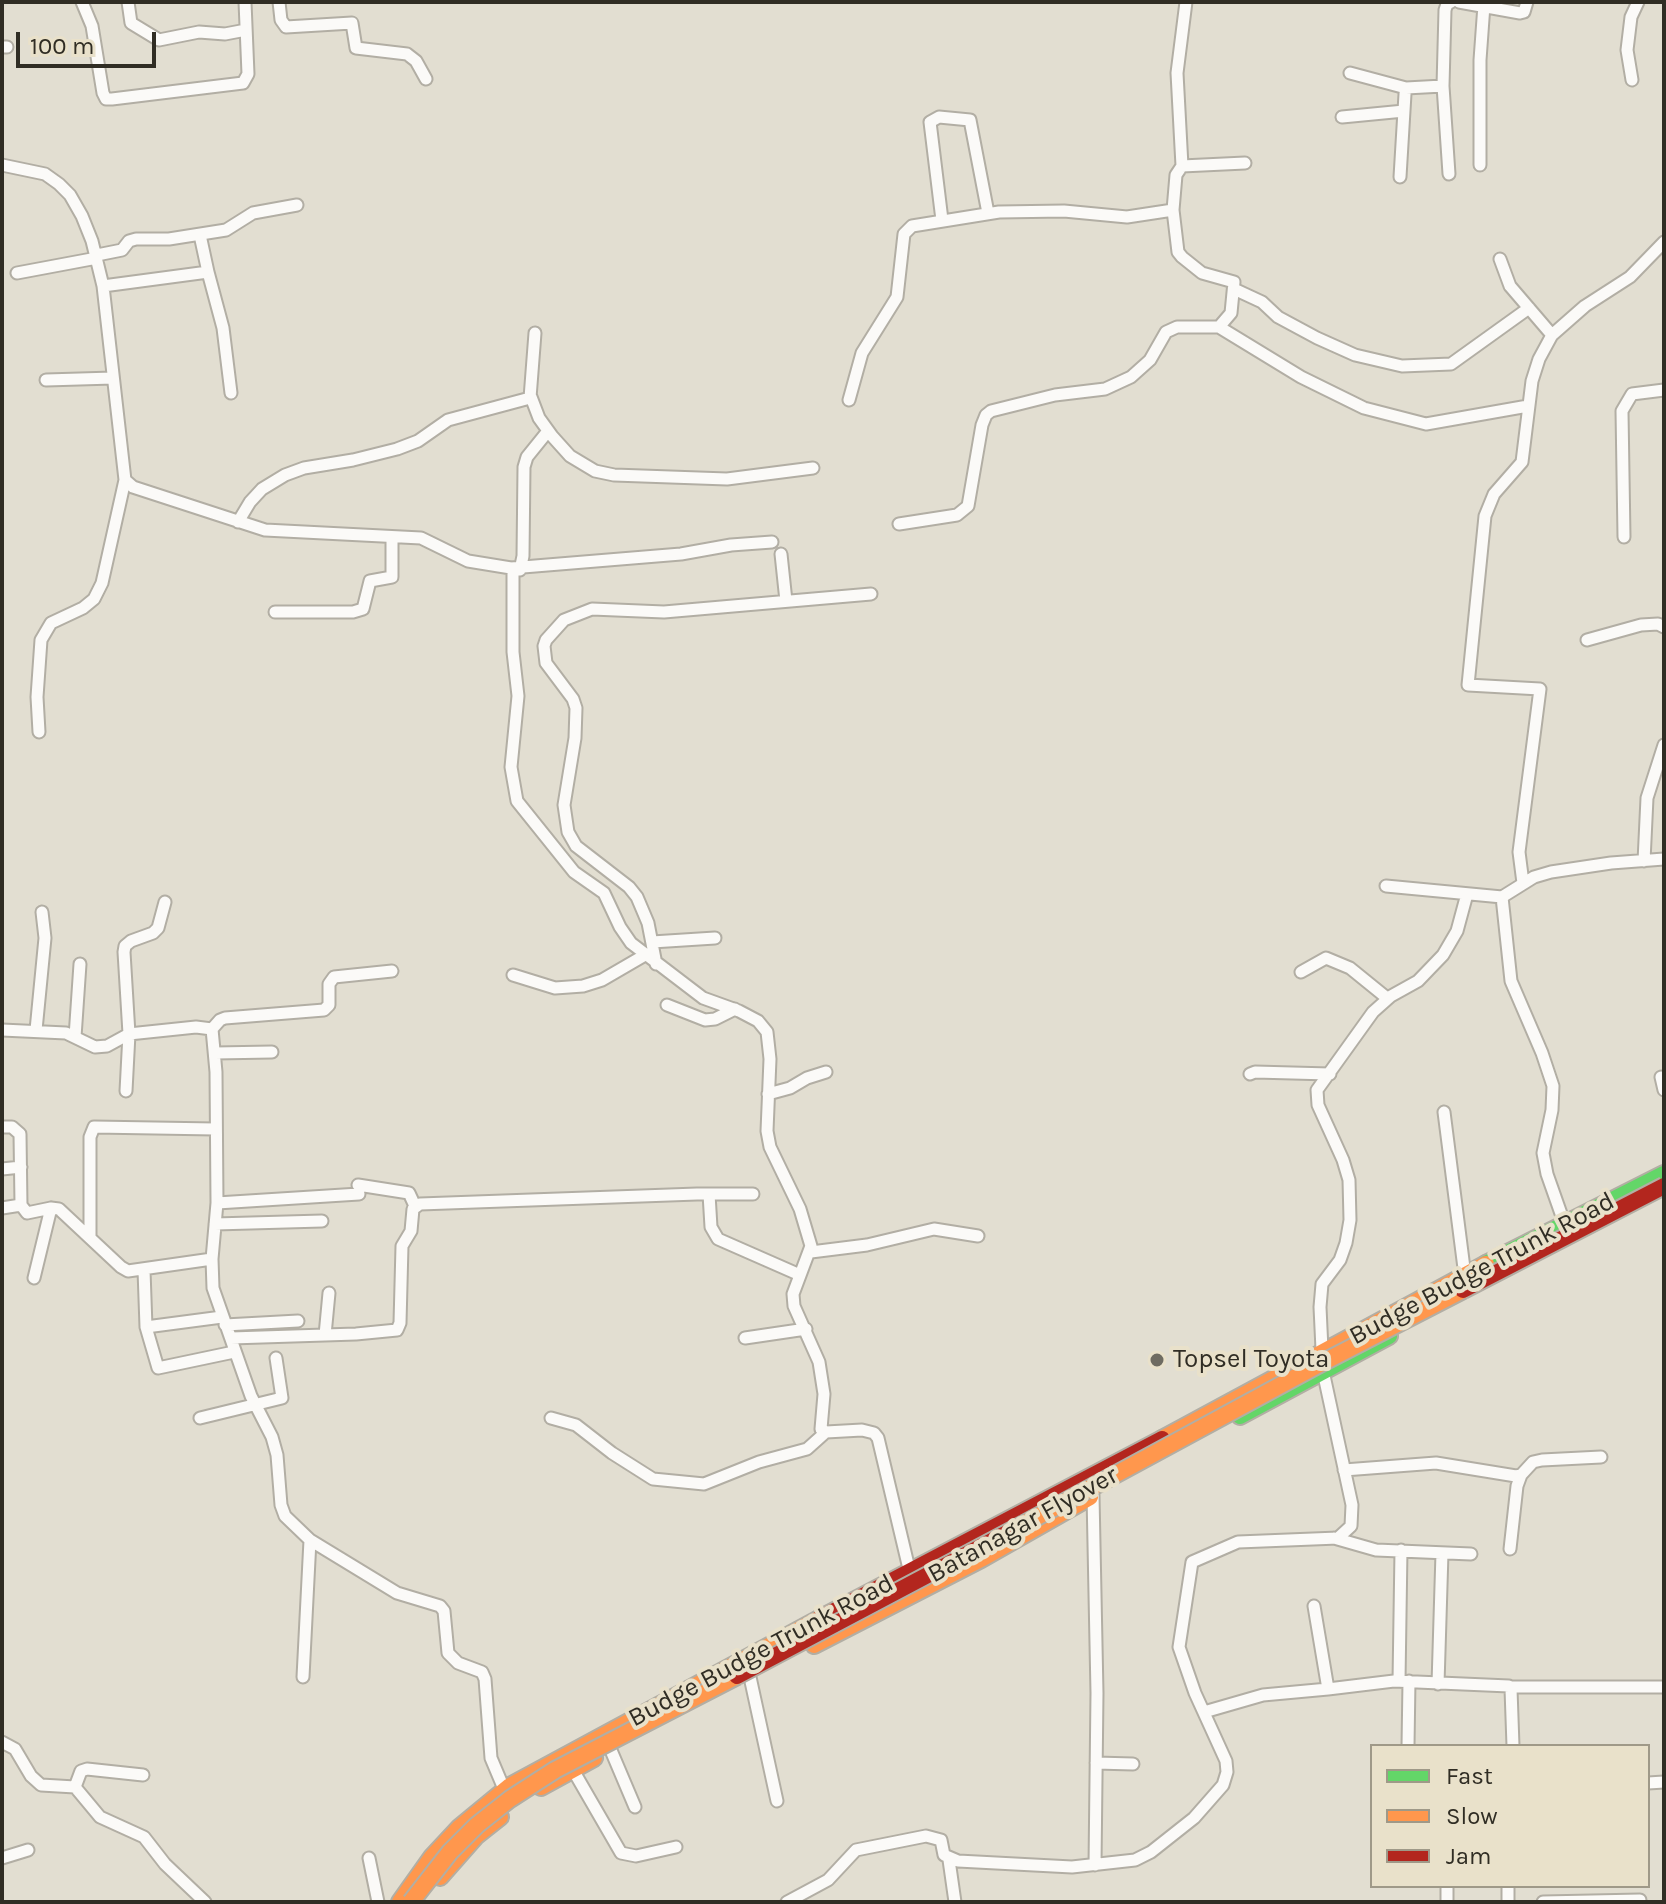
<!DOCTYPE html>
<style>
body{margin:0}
#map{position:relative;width:1666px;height:1904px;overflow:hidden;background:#e2ded1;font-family:Karla,sans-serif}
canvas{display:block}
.frame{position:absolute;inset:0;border:4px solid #302d24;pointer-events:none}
.legend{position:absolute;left:1370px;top:1744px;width:280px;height:144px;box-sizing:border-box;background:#e9e1ca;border:2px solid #9f9988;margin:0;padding:10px 14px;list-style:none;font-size:24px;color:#302d24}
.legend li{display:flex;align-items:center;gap:16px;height:40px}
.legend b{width:40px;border:2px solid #9f9988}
.scale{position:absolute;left:16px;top:32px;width:140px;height:36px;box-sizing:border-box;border:4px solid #302d24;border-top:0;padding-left:10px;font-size:24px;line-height:28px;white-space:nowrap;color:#302d24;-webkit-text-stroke:6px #e9e1ca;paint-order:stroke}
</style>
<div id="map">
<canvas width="1666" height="1904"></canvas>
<div class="frame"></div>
<ul class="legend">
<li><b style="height:10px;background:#63d668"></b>Fast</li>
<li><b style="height:10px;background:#ff974d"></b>Slow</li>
<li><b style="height:10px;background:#b3261e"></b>Jam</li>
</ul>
<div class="scale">100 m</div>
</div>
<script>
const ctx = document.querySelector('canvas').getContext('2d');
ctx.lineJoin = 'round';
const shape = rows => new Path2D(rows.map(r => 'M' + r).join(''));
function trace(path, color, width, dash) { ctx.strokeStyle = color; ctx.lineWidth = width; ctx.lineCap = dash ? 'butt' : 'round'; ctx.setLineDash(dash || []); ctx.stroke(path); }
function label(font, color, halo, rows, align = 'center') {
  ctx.font = font + ' Karla,sans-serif'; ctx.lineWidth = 8; ctx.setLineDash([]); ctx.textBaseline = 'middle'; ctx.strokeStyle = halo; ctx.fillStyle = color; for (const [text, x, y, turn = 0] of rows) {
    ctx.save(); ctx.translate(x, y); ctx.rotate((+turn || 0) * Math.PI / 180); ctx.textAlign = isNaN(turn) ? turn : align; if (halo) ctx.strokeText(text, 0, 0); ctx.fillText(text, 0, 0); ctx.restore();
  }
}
const street = shape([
 [82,2,92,26,103,93,106,99,112,99,243,83,248,74,245,2],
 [128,2,131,23,159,40,199,32,225,34,246,30],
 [279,2,281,20,286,27,352,23,356,48,407,54,416,61,426,79],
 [1459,2,1520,13,1524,12,1527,2],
 [2,47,7,47],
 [1350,73,1406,88],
 [1632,80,1627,50,1631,17,1638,2],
 [1443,86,1449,174],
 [1342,117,1404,111],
 [2,165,45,174,59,184,70,195,82,216,92,241,103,286,125,480,133,487,265,530,421,538,468,561,511,568,513,572,513,652,518,696,511,767,517,801,574,872,604,893,620,927,631,943,703,998,739,1011,758,1021,767,1032,770,1059,767,1131,770,1147,800,1209,811,1246,793,1294,794,1306,819,1362,824,1394,821,1429,826,1432,862,1430,874,1433,878,1438,910,1573],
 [1480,165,1480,60,1484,5],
 [1182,166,1177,73,1186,2],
 [1400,177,1405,94,1406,88,1443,86,1445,10,1447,4,1451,2],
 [1173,210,1176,175,1182,166,1245,163],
 [942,220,930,122,939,117,970,120,988,213],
 [200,235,208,272],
 [97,255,122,250,129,241,136,239,169,239,226,230,253,213,297,205],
 [1500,259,1510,286,1552,335],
 [17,273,97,258],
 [103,286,208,272,223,328,231,393],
 [1234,289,1262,302,1278,317,1317,338,1355,355,1402,366,1451,364,1529,308],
 [1219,327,1301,377,1364,408,1426,424,1528,406],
 [46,380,113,378],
 [531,397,539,418,552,436,570,456,595,471,614,475,727,479,813,468],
 [849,400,862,353,897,297,904,234,912,226,999,212,1064,211,1127,217,1173,210,1178,252,1182,257,1202,273,1234,282,1231,313,1219,327,1177,327,1166,332,1150,360,1131,377,1105,389,1055,395,991,411,986,415,982,425,968,506,957,515,899,524],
 [238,522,250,502,262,489,285,475,304,468,353,460,397,449,418,441,448,420,530,398,535,333],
 [1624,537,1622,411,1632,394,1664,390],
 [781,554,786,601],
 [511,568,681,554,731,545,772,542],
 [520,570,523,556,524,467,527,457,548,431],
 [275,612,353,612,363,609,370,581,392,577,392,538],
 [1587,640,1641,625,1658,624,1664,627],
 [39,732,37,697,41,640,51,623,83,608,94,599,102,583,125,480],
 [1644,861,1647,798,1664,745],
 [1523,883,1519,852,1540,689,1468,685,1485,516,1494,494,1522,462,1532,381,1539,359,1552,335,1585,306,1630,277,1664,242],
 [1386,886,1502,897,1534,877,1551,872,1611,863,1664,859],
 [1502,897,1511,981,1542,1053,1553,1086,1552,1110,1543,1153,1547,1174,1565,1225],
 [652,942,715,938],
 [656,964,648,923,637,897,629,887,576,846,568,832,564,805,575,738,576,708,573,699,546,663,544,646,546,640,564,620,592,609,664,612,871,594],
 [1301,972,1326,958,1350,968,1387,998],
 [513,975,555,988,583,986,602,980,645,955],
 [667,1005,705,1020,715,1019,735,1009],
 [212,1029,220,1020,225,1018,324,1010,329,1005,329,984,334,977,392,971],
 [2,1030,66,1033,95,1047,107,1046,129,1034,196,1027,212,1029,216,1072,217,1203,212,1259,213,1288,251,1396,272,1437,277,1455,281,1505,285,1516,310,1540,397,1593,440,1606,444,1611,448,1653,458,1663,482,1672,485,1679,491,1758,507,1796],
 [36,1030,45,938,42,912],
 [75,1037,80,964],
 [215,1053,272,1052],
 [1250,1074,1255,1072,1330,1074],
 [1661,1077,1664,1090],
 [126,1091,129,1034,124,952,125,946,131,941,153,933,158,928,165,902],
 [768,1094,790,1088,807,1078,826,1072],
 [1444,1112,1465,1276],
 [2,1127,12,1127,20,1134,21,1205,27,1213,51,1208,59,1209,121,1267,128,1271,212,1259],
 [2,1169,21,1167],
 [358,1185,409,1193,415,1206],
 [709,1194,711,1227,718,1239,800,1275],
 [217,1203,359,1194],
 [2,1208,21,1205],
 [215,1224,322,1221],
 [90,1236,90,1137,94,1127,215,1129],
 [811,1252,867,1245,934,1229,978,1236],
 [144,1270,146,1327,158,1368,234,1352],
 [34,1278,51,1208],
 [225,1325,298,1321],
 [146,1327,222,1317],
 [325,1335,329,1293],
 [231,1338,356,1334,397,1330,400,1323,402,1246,411,1231,413,1209,420,1204,697,1194,753,1194],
 [745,1338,806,1329],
 [200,1418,282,1398,276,1358],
 [551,1418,576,1425,612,1453,653,1479,704,1484,759,1462,807,1449,826,1432],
 [1344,1470,1436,1463,1516,1476,1521,1475,1533,1462,1542,1460,1601,1457],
 [1093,1495,1097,1693,1095,1865],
 [1334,1538,1376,1550,1471,1554],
 [1510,1549,1517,1486,1521,1475],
 [1314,1606,1328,1689,1394,1681,1509,1686,1511,1689,1513,1746],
 [303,1677,310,1540],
 [750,1677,777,1801],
 [1399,1681,1401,1550],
 [1438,1684,1442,1553],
 [1510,1687,1664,1687],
 [1204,1712,1263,1695,1328,1689],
 [2,1742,15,1749,31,1776,41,1785,75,1787,81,1771,87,1769,143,1775],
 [1408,1746,1409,1681],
 [610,1748,635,1807],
 [1096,1763,1133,1764],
 [573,1770,621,1853,636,1856,676,1847],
 [1648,1783,1664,1782],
 [75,1787,100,1817,144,1837,165,1864,205,1902],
 [2,1858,28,1850],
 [369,1858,378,1902],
 [949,1860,955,1902],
 [787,1902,828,1880,856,1850,926,1836,941,1840,944,1855,958,1861,1072,1867,1135,1860,1151,1852,1194,1818,1223,1785,1227,1772,1226,1761,1195,1693,1179,1647,1192,1562,1238,1542,1338,1538,1351,1526,1352,1505,1323,1371,1320,1307,1322,1284,1340,1260,1346,1243,1350,1220,1349,1180,1343,1160,1318,1105,1317,1090,1373,1012,1391,996,1418,981,1443,955,1457,931,1467,894],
 [1447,1902,1447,1886],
 [1508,1902,1508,1886],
 [1543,1902,1640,1900]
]);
const fast = shape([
 [1486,1264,1664,1174],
 [1240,1416,1389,1336]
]);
const slow = shape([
 [1162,1439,1486,1264],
 [814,1645,981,1559,1090,1497],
 [541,1787,594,1758],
 [440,1877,476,1836,500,1817],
 [400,1902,432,1857,459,1828,510,1786,819,1619]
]);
const jam = shape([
 [819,1619,1162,1439]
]);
trace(street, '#b2aea4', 15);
trace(fast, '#b2aea4', 20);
trace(slow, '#b2aea4', 20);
trace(jam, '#b2aea4', 20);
trace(street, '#fbfaf8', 11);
trace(fast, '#63d668', 16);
trace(slow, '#ff974d', 16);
trace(jam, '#b3261e', 16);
const slowBridge = shape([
 [1024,1524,1316,1366,1463,1290],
 [411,1902,450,1852,477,1825,510,1799,555,1770,737,1676]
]);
const jamBridge = shape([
 [1463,1290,1664,1186],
 [737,1676,1024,1524]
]);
trace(slowBridge, '#b2aea4', 20, []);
trace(jamBridge, '#b2aea4', 20, []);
trace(slowBridge, '#ff974d', 16);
trace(jamBridge, '#b3261e', 16);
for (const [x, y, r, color] of [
 [1157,1360,8,"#6e6b61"]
]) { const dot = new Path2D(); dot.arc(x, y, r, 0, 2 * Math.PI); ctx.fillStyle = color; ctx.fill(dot); trace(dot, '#e9e1ca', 3); }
label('26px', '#302d24', '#e9e1ca', [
 ["Budge Budge Trunk Road",1482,1269,-28],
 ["Batanagar Flyover",1023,1525,-29],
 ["Budge Budge Trunk Road",761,1651,-28]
]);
label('26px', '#302d24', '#e9e1ca', [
 ["Topsel Toyota",1173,1360]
], 'left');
</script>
